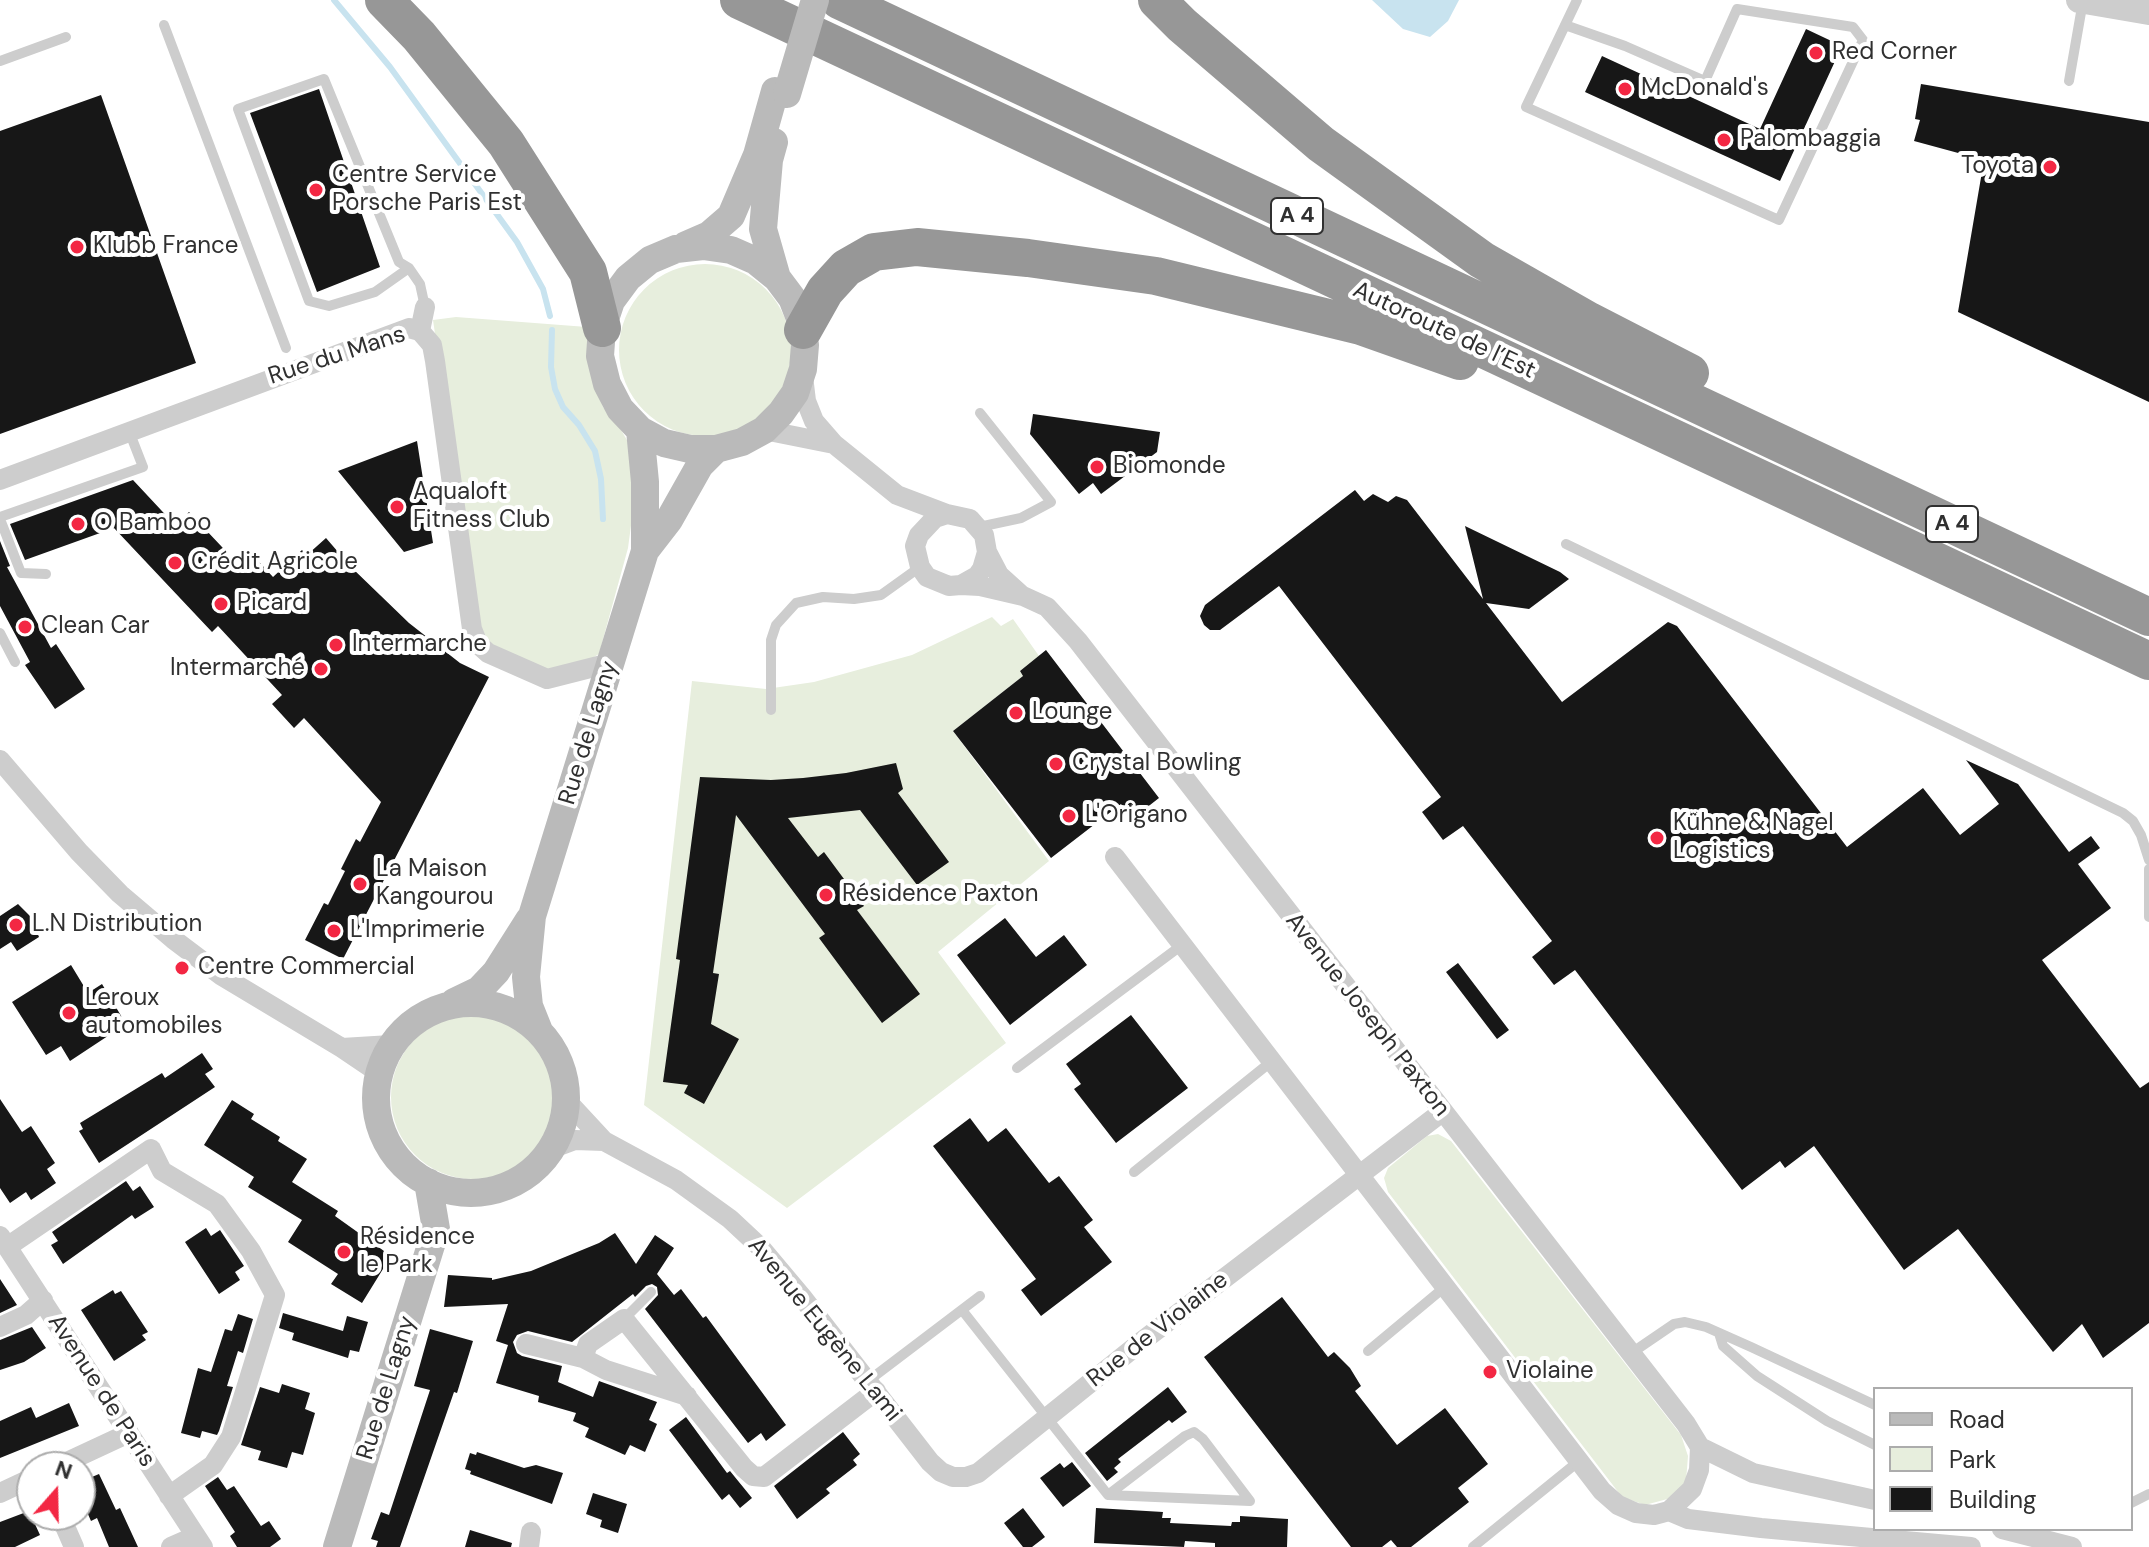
<!DOCTYPE html>
<meta charset="utf-8">
<style>
body{margin:0}
#map{position:relative;width:2149px;height:1547px;overflow:hidden;background:#fff;font-family:"DM Sans",sans-serif}
canvas{display:block}
.legend{position:absolute;left:1873px;top:1387px;width:260px;height:144px;box-sizing:border-box;background:#fff;border:2px solid #acacac;margin:0;padding:10px 14px;list-style:none;font-size:24px;color:#303030}
.legend li{display:flex;align-items:center;gap:16px;height:40px}
.legend b{width:40px;border:2px solid #acacac}
.north{position:absolute;left:16px;top:1451px;width:80px;height:80px;box-sizing:border-box;background:#fff;border:2px solid #acacac;border-radius:50%;rotate:20deg;font-size:22px;font-weight:700;line-height:32px;text-align:center;color:#303030}
.north::after{content:'';display:block;margin:auto;width:28px;height:36px;background:#f32743;clip-path:polygon(50% 0,100% 100%,50% 72%,0 100%)}
</style>
<div id="map">
<canvas width="2149" height="1547"></canvas>
<ul class="legend">
<li><b style="height:10px;background:#bababa"></b>Road</li>
<li><b style="height:22px;background:#e7eedd"></b>Park</li>
<li><b style="height:22px;background:#171717"></b>Building</li>
</ul>
<div class="north">N</div>
</div>
<script>
const ctx = document.querySelector('canvas').getContext('2d');
ctx.lineJoin = 'round';
function fill(path, color) { ctx.fillStyle = color; ctx.fill(path, 'evenodd'); }
const shape = rows => new Path2D(rows.map(r => 'M' + r).join(''));
function trace(path, color, width, dash) { ctx.strokeStyle = color; ctx.lineWidth = width; ctx.lineCap = dash ? 'butt' : 'round'; ctx.setLineDash(dash || []); ctx.stroke(path); }
function label(font, color, halo, rows, align = 'center') {
  ctx.font = font + ' "DM Sans",sans-serif'; ctx.lineWidth = 8; ctx.setLineDash([]); ctx.textBaseline = 'middle'; ctx.strokeStyle = halo; ctx.fillStyle = color; for (const [text, x, y, turn = 0] of rows) {
    ctx.save(); ctx.translate(x, y); ctx.rotate((+turn || 0) * Math.PI / 180); ctx.textAlign = isNaN(turn) ? turn : align; if (halo) ctx.strokeText(text, 0, 0); ctx.fillText(text, 0, 0); ctx.restore();
  }
}
fill(shape([
 '619 350a86 86 0 1 1 172 0a86 86 0 1 1-172 0Z',
 [456,317,587,327,603,407,617,423,631,447,634,503,628,548,599,654,589,660,544,671,489,648,477,623,433,320],
 [992,617,1001,626,1013,619,1039,656,1020,671,1023,676,953,731,1049,861,938,952,1006,1043,787,1208,644,1105,692,681,766,689,814,682,912,655],
 '391 1097a82 82 0 1 1 164 0a82 82 0 1 1-164 0Z',
 [1438,1134,1451,1141,1681,1435,1688,1456,1686,1481,1671,1498,1645,1505,1622,1497,1388,1192,1384,1178,1388,1168,1427,1136]
]), '#e7eedd');
fill(shape([
 [1372,0,1459,0,1448,21,1430,37,1403,29]
]), '#c8e3ef');
trace(shape([
 [334,0,390,67,517,242,543,289,550,316],
 [552,330,551,367,555,389,563,407,579,425,595,451,601,479,603,519]
]), '#c8e3ef', 6);
fill(shape([
 [1806,29,1842,46,1780,181,1585,92,1602,56,1760,129],
 [1921,84,2149,122,2149,402,1958,312,1984,160,1914,141,1920,120,1915,119],
 [319,89,380,267,317,292,250,113],
 [101,95,196,363,0,434,0,131],
 [1033,414,1160,432,1157,452,1101,494,1093,483,1079,494,1030,434],
 [417,441,433,543,404,552,338,471],
 [133,480,175,525,189,512,238,564,250,552,273,577,302,550,307,555,326,538,351,567,409,623,460,663,489,677,343,959,305,940,324,903,328,905,345,871,341,869,356,839,360,842,381,802,304,718,294,728,272,704,282,695,218,626,212,632,114,528,25,560,10,524],
 [1355,490,1364,501,1373,494,1388,502,1396,496,1407,500,1483,599,1465,526,1560,572,1569,579,1529,609,1486,603,1562,702,1668,622,1677,626,1847,847,1923,788,1960,835,1999,804,1966,760,2018,784,2069,852,2091,836,2100,848,2078,864,2111,908,2042,960,2140,1088,2149,1082,2149,1323,2103,1358,2082,1324,2053,1352,1958,1229,1904,1270,1814,1146,1785,1168,1780,1161,1742,1190,1575,970,1554,985,1532,957,1552,941,1463,826,1443,840,1422,812,1441,797,1279,586,1220,630,1210,630,1204,625,1200,616,1205,605],
 [0,541,10,566,7,567,51,648,56,644,85,689,55,709,25,665,30,662,0,606],
 [1046,650,1159,798,1132,819,1121,804,1051,858,953,731,1023,676,1020,671],
 [896,763,903,789,898,793,949,862,917,885,860,810,788,818,818,857,824,852,864,906,857,910,920,994,882,1023,819,938,825,934,736,815,713,973,719,974,711,1024,739,1039,704,1104,684,1093,688,1085,663,1082,680,960,676,959,700,777,771,780,803,778,846,773],
 [18,904,31,917,39,937,17,951,11,942,0,949,0,916],
 [1005,918,1036,957,1064,935,1087,965,1010,1025,957,955],
 [1458,963,1509,1030,1497,1039,1446,972],
 [71,965,88,993,102,984,126,1024,70,1061,61,1046,46,1055,12,1002],
 [1131,1015,1188,1088,1116,1143,1074,1089,1081,1084,1066,1064],
 [202,1053,213,1069,205,1074,215,1087,99,1163,79,1131,83,1129,80,1123,162,1073,165,1078],
 [0,1099,22,1132,31,1126,55,1163,47,1169,56,1183,31,1200,26,1192,10,1203,0,1188],
 [232,1100,254,1114,251,1119,280,1137,278,1141,307,1159,292,1182,338,1211,335,1216,391,1256,362,1303,331,1284,338,1274,288,1242,302,1220,248,1187,254,1177,204,1145],
 [970,1118,988,1142,1006,1128,1049,1183,1059,1176,1093,1220,1084,1227,1112,1262,1041,1316,1021,1290,1036,1279,933,1146],
 [126,1181,133,1191,140,1186,154,1207,135,1219,132,1215,63,1264,51,1245,58,1241,52,1232],
 [206,1228,211,1236,220,1230,244,1266,235,1272,240,1280,219,1294,185,1242],
 [615,1233,636,1264,655,1235,674,1248,657,1274,674,1295,681,1289,703,1318,706,1316,786,1425,766,1441,761,1433,748,1443,645,1309,658,1295,657,1287,652,1284,646,1286,635,1297,633,1294,572,1342,528,1331,517,1335,513,1342,517,1353,522,1356,562,1366,558,1382,593,1397,599,1381,657,1402,649,1420,657,1424,645,1452,630,1445,625,1455,585,1437,589,1428,573,1421,576,1413,538,1402,539,1396,496,1383,508,1345,496,1341,508,1304,444,1307,448,1275,492,1278,492,1280,531,1271,599,1243],
 [0,1279,17,1305,0,1313],
 [113,1290,115,1294,121,1291,148,1332,142,1335,146,1340,114,1361,81,1310],
 [1282,1297,1328,1357,1334,1352,1350,1368,1361,1386,1355,1391,1397,1445,1445,1408,1488,1464,1458,1488,1469,1502,1411,1547,1397,1547,1391,1540,1382,1547,1351,1547,1204,1357],
 [283,1313,343,1331,347,1316,368,1322,359,1352,350,1350,348,1358,292,1340,294,1333,279,1328],
 [238,1314,253,1319,243,1353,238,1351,227,1386,233,1387,219,1431,217,1435,202,1431,200,1438,181,1433,198,1368,211,1372,225,1329,232,1331],
 [32,1327,46,1348,24,1362,0,1370,0,1340],
 [430,1329,473,1341,457,1393,454,1392,400,1547,376,1547,378,1541,371,1539,381,1512,389,1515,430,1390,414,1386],
 [282,1384,310,1393,305,1409,315,1413,303,1455,292,1452,287,1468,258,1460,261,1451,241,1445,260,1387,279,1393],
 [1168,1387,1187,1412,1172,1423,1169,1420,1118,1459,1121,1462,1114,1468,1118,1472,1107,1481,1085,1453],
 [69,1403,79,1426,0,1458,0,1421,31,1407,36,1418],
 [686,1417,727,1473,730,1471,752,1498,740,1508,729,1494,722,1500,669,1430],
 [843,1432,860,1454,853,1460,857,1465,826,1489,830,1493,797,1519,774,1486],
 [477,1452,524,1468,536,1465,563,1473,552,1504,470,1474,471,1471,465,1469,470,1453,476,1455],
 [1072,1462,1091,1486,1063,1507,1040,1478,1060,1463,1064,1468],
 [99,1474,116,1510,120,1508,138,1547,109,1547,97,1518,91,1521,80,1496,80,1482],
 [218,1477,227,1490,234,1486,261,1526,269,1521,281,1539,270,1547,237,1547,230,1536,235,1532,205,1486],
 [593,1493,627,1504,618,1533,600,1527,602,1520,586,1514],
 [1023,1508,1045,1537,1032,1547,1023,1547,1004,1523],
 [1096,1508,1163,1512,1162,1518,1171,1518,1170,1523,1231,1526,1232,1522,1240,1522,1240,1516,1288,1519,1287,1547,1215,1547,1215,1543,1185,1541,1184,1547,1094,1543],
 [29,1511,40,1535,15,1547,0,1547,0,1522],
 [470,1530,512,1543,511,1547,465,1547]
]), '#171717');
trace(shape([
 [164,25,286,348],
 [1565,25,1625,46,1705,81,1737,9,1853,27,1863,40,1779,220,1526,107,1577,0],
 [0,61,66,37],
 [2069,81,2083,1],
 [409,268,399,262,324,79,238,109,309,301,329,306,375,292,409,268,420,284,425,307],
 [0,517,143,467,129,431],
 [0,519,21,573,46,574],
 [979,527,1021,518,1051,502,980,413],
 [1566,544,2123,813,2133,821,2141,835,2149,860],
 [0,633,15,662],
 [771,710,771,640,776,625,796,603,823,597,854,599,881,595,920,567],
 [2149,869,2149,917],
 [1017,1068,1182,945],
 [1134,1172,1272,1061],
 [962,1310,1108,1495,1250,1501,1203,1439,1194,1432,1185,1436,1108,1495],
 [624,1319,651,1292],
 [1719,1333,1723,1346,1757,1376,1827,1421,1875,1445],
 [1368,1351,1446,1286],
 [1630,1354,1674,1324,1685,1322,1706,1327,1751,1347,1875,1405],
 [868,1381,980,1296],
 [2131,1503,2149,1494],
 [1473,1547,1579,1461]
]), '#cdcdcd', 10);
trace(shape([
 [420,331,425,307],
 [803,376,806,401,814,421,834,444,897,495,947,514],
 [764,430,834,444],
 [0,480,409,328,420,331,432,345,435,361,472,629,478,644,488,653,547,679,610,663],
 [987,552,982,569,977,576,961,585,949,586,927,577,920,567,915,546,919,535,935,518,947,514,970,519,984,535,987,552,999,575,1020,594],
 [961,585,980,586,1023,596,1047,607,1078,641,1686,1424,1700,1447,1753,1473,1875,1500],
 [0,760,79,852,120,894,173,939,222,976,342,1048,379,1073],
 [1115,857,1602,1491,1618,1505,1636,1513,1654,1515,1669,1511,1692,1489,1699,1470,1700,1447],
 [342,1048,391,1045],
 [566,1100,604,1141,676,1180,730,1219,760,1247,802,1297,930,1462,941,1472,953,1477,966,1477,978,1473,1141,1342,1442,1112],
 [551,1149,575,1140,604,1141],
 [0,1236,203,1547],
 [7,1247,151,1149,162,1171,217,1204,251,1251,275,1295,231,1437,213,1465,169,1496],
 [0,1327,26,1315,43,1300],
 [526,1344,583,1358,606,1370,687,1396],
 [583,1358,588,1344,624,1319,744,1468,753,1476,764,1477,876,1391],
 [56,1467,129,1433],
 [0,1493,32,1478],
 [1669,1511,1688,1519,1761,1528,1971,1547],
 [60,1515,74,1547],
 [2002,1529,2072,1547],
 [171,1547,196,1536],
 [529,1547,531,1532]
]), '#cdcdcd', 20);
trace(shape([
 [2079,0,2149,12]
]), '#cdcdcd', 26);
trace(shape([
 [774,142,769,160,763,229,777,278],
 [686,245,709,235,731,216,757,155,775,91],
 [645,551,669,520,700,465,716,449,742,442,764,430,781,413,795,393,803,369,805,345,801,321,792,298,777,278,756,261,731,250,703,246,676,249,650,260,628,278,611,301,602,328,600,356,607,384,620,409,640,430,664,443,690,449,716,449],
 [454,1002,479,990,496,972,529,920],
 '376 1098a95 95 0 1 1 190 0a95 95 0 1 1-190 0Z',
 [539,1031,529,1006,526,977,532,916,645,551,645,482,640,430],
 [337,1547,436,1229,428,1182]
]), '#bababa', 28);
trace(shape([
 [384,0,419,36,506,143,588,272,602,328],
 [739,0,2149,661],
 [839,0,2149,617],
 [1157,0,1182,25,1321,144,1482,260,1589,321,1690,373],
 [803,330,825,291,846,268,874,252,917,247,1028,258,1156,276,1361,326,1460,361]
]), '#979797', 38);
trace(shape([
 [787,94,815,0]
]), '#bababa', 28);
for (const [x, y, r, color] of [
 [1816,53,8,"#f32743"],
 [1625,89,8,"#f32743"],
 [1724,140,8,"#f32743"],
 [2050,167,8,"#f32743"],
 [316,190,8,"#f32743"],
 [77,247,8,"#f32743"],
 [1097,467,8,"#f32743"],
 [397,507,8,"#f32743"],
 [78,524,8,"#f32743"],
 [175,563,8,"#f32743"],
 [221,604,8,"#f32743"],
 [25,627,8,"#f32743"],
 [336,645,8,"#f32743"],
 [321,669,8,"#f32743"],
 [1016,713,8,"#f32743"],
 [1056,764,8,"#f32743"],
 [1069,816,8,"#f32743"],
 [1657,838,8,"#f32743"],
 [360,884,8,"#f32743"],
 [826,895,8,"#f32743"],
 [16,925,8,"#f32743"],
 [334,931,8,"#f32743"],
 [182,968,8,"#f32743"],
 [69,1013,8,"#f32743"],
 [344,1252,8,"#f32743"],
 [1490,1372,8,"#f32743"]
]) { const dot = new Path2D(); dot.arc(x, y, r, 0, 2 * Math.PI); ctx.fillStyle = color; ctx.fill(dot); trace(dot, '#fff', 3); }
for (const [x, y, w] of [
 [1297,216,52],
 [1952,524,52]
]) { const box = new Path2D(); box.roundRect(x - w / 2, y - 18, w, 36, 6); ctx.fillStyle = '#fff'; ctx.fill(box); trace(box, '#303030', 2); }
label('bold 22px', '#303030', null, [
 ["A 4",1297,216],
 ["A 4",1952,524]
]);
label('24px', '#303030', '#fff', [
 ["Red Corner",1832,53],
 ["McDonald's",1641,89],
 ["Palombaggia",1740,140],
 ["Toyota",2034,167,"right"],
 ["Centre Service",332,176],
 ["Porsche Paris Est",332,204],
 ["Klubb France",93,247],
 ["Biomonde",1113,467],
 ["Aqualoft",413,493],
 ["Fitness Club",413,521],
 ["O Bamboo",94,524],
 ["Crédit Agricole",191,563],
 ["Picard",237,604],
 ["Clean Car",41,627],
 ["Intermarche",352,645],
 ["Intermarché",305,669,"right"],
 ["Lounge",1032,713],
 ["Crystal Bowling",1072,764],
 ["L'Origano",1085,816],
 ["Kühne & Nagel",1673,824],
 ["Logistics",1673,852],
 ["La Maison",376,870],
 ["Kangourou",376,898],
 ["Résidence Paxton",842,895],
 ["L.N Distribution",32,925],
 ["L'Imprimerie",350,931],
 ["Centre Commercial",198,968],
 ["Leroux",85,999],
 ["automobiles",85,1027],
 ["Résidence",360,1238],
 ["le Park",360,1266],
 ["Violaine",1506,1372]
], 'left');
label('24px', '#303030', '#fff', [
 ["Autoroute de l’Est",1444,331,25],
 ["Rue du Mans",337,356,-18],
 ["Rue de Lagny",589,733,-73],
 ["Avenue Joseph Paxton",1367,1015,52],
 ["Avenue Eugène Lami",824,1330,51],
 ["Rue de Violaine",1158,1330,-38],
 ["Rue de Lagny",387,1388,-73],
 ["Avenue de Paris",101,1391,57]
]);
</script>
